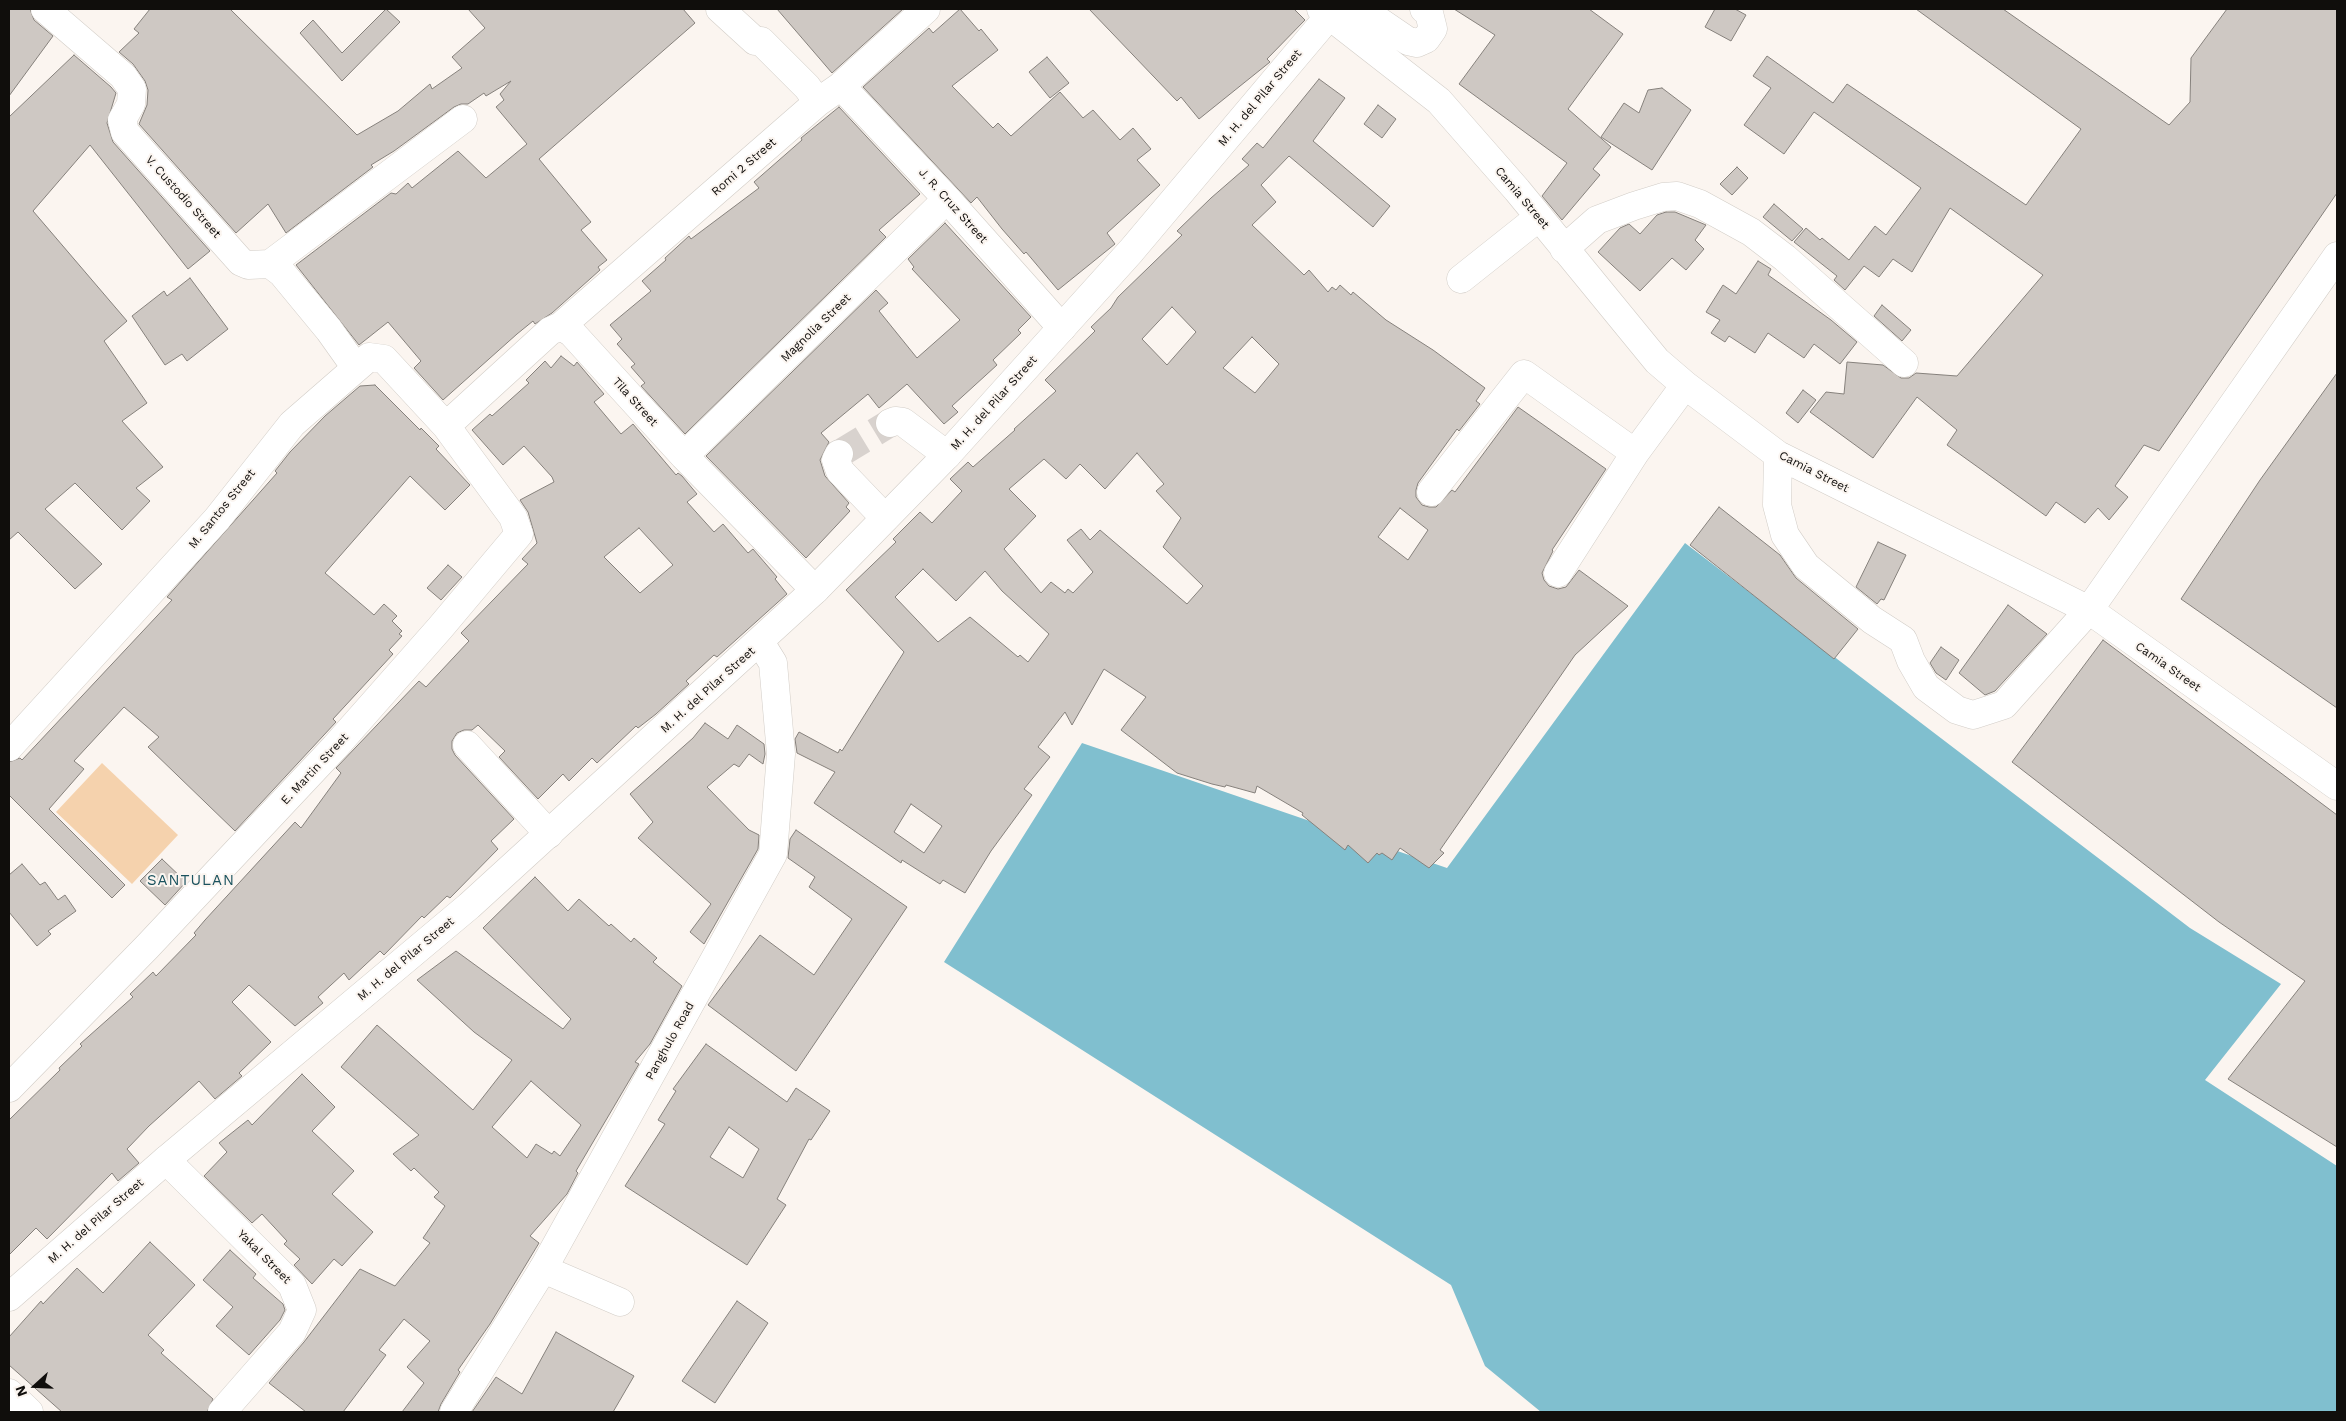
<!DOCTYPE html>
<style>
body{margin:0}
#map{position:relative;width:2346px;height:1421px;overflow:hidden;background:#fbf5f0;font-family:"Work Sans",sans-serif}
canvas{display:block}
.frame{position:absolute;inset:0;border:10px solid #100e0c;pointer-events:none}
.north{position:absolute;left:10px;top:1361px;width:50px;height:50px;-webkit-text-stroke:4px #fbf5f0;paint-order:stroke;rotate:250deg;font-size:14px;font-weight:700;line-height:20px;text-align:center;color:#100e0c}
.north::after{content:'';display:block;margin:auto;width:18px;height:22px;background:#100e0c;clip-path:polygon(50% 0,100% 100%,50% 72%,0 100%)}
</style>
<div id="map">
<canvas width="2346" height="1421"></canvas>
<div class="frame"></div>
<div class="north">N</div>
</div>
<script>
const ctx = document.querySelector('canvas').getContext('2d');
ctx.lineJoin = 'round';
function fill(path, color) { ctx.fillStyle = color; ctx.fill(path, 'evenodd'); }
const shape = rows => new Path2D(rows.map(r => 'M' + r).join(''));
function trace(path, color, width, dash) { ctx.strokeStyle = color; ctx.lineWidth = width; ctx.lineCap = dash ? 'butt' : 'round'; ctx.setLineDash(dash || []); ctx.stroke(path); }
function label(font, color, halo, rows, align = 'center') {
  ctx.font = font + ' "Work Sans",sans-serif'; ctx.lineWidth = 4; ctx.setLineDash([]); ctx.textBaseline = 'middle'; ctx.strokeStyle = halo; ctx.fillStyle = color; for (const [text, x, y, turn = 0] of rows) {
    ctx.save(); ctx.translate(x, y); ctx.rotate((+turn || 0) * Math.PI / 180); ctx.textAlign = isNaN(turn) ? turn : align; if (halo) ctx.strokeText(text, 0, 0); ctx.fillText(text, 0, 0); ctx.restore();
  }
}
fill(shape([
 [102,763,178,835,132,884,56,812]
]), '#f5d2ad');
fill(shape([
 [1685,543,2190,928,2281,984,2205,1080,2337,1166,2337,1412,1541,1412,1485,1366,1451,1285,944,962,1082,743,1447,868]
]), '#80bfcf');
const building = shape([
 [9,9,30,9,34,20,53,36,9,96,9,9],
 [150,9,230,9,357,135,398,111,430,84,432,89,462,68,452,57,485,28,468,9,683,9,695,23,539,159,591,222,581,230,607,260,598,267,600,270,552,313,535,324,533,321,517,334,443,400,414,368,421,361,388,322,359,345,296,265,391,193,396,194,408,183,412,188,458,151,486,178,527,144,496,107,504,100,500,94,511,81,486,96,484,93,468,104,461,104,454,107,394,151,371,165,373,167,286,233,268,204,236,233,139,124,147,105,148,90,145,81,133,64,119,52,139,33,134,29,150,9],
 [386,9,400,22,342,81,300,33,313,20,342,53,386,9],
 [777,9,903,9,832,73,777,9],
 [960,9,979,31,981,29,998,50,952,86,993,128,998,123,1011,136,1060,92,1083,118,1093,110,1120,140,1133,128,1151,149,1137,160,1160,185,1107,233,1115,244,1058,290,1026,252,1024,254,1002,229,977,197,971,203,863,87,929,28,933,33,960,9],
 [1089,9,1294,9,1305,20,1267,59,1270,62,1199,119,1181,97,1177,101,1089,9],
 [1454,9,1589,9,1623,34,1568,109,1611,147,1593,169,1600,175,1562,220,1542,196,1567,163,1459,84,1495,35,1454,9],
 [1715,9,1735,9,1746,15,1731,41,1705,27,1715,9],
 [1916,9,2003,9,2169,125,2190,102,2191,58,2227,9,2337,9,2337,193,2159,451,2144,445,2115,486,2128,497,2109,520,2098,508,2085,523,2056,502,2046,516,1947,445,1957,430,1917,397,1873,458,1810,412,1826,392,1844,394,1847,362,1883,365,1901,378,1909,378,1916,373,1957,376,2043,275,1950,208,1912,272,1893,259,1879,277,1864,266,1845,290,1834,280,1837,276,1794,242,1806,228,1820,240,1822,238,1849,260,1875,226,1886,235,1921,188,1814,112,1784,154,1744,125,1771,88,1753,76,1767,56,1833,103,1847,84,2026,205,2081,129,1916,9],
 [74,55,111,87,116,93,107,123,113,142,210,251,188,269,90,145,33,211,127,321,104,341,147,403,122,421,163,467,136,488,150,501,122,530,75,483,45,509,102,564,75,589,18,532,9,540,9,117,74,55],
 [1047,57,1069,83,1050,98,1029,72,1047,57],
 [1319,79,1345,98,1313,141,1390,206,1373,227,1289,156,1261,185,1276,202,1252,225,1304,275,1309,270,1328,292,1332,287,1336,290,1340,285,1351,295,1353,292,1386,320,1433,350,1485,388,1476,401,1480,404,1459,431,1457,429,1418,483,1416,490,1416,497,1422,505,1429,507,1436,507,1452,490,1455,492,1518,407,1606,469,1552,550,1553,551,1542,573,1544,580,1549,586,1558,589,1566,587,1579,570,1628,606,1575,655,1440,850,1444,853,1429,868,1400,848,1392,860,1382,853,1379,855,1377,853,1368,863,1348,845,1345,850,1302,815,1303,813,1257,786,1255,793,1226,785,1225,787,1212,784,1177,773,1121,730,1146,697,1104,669,1072,725,1065,712,1038,747,1050,757,1024,789,1032,795,991,851,965,893,943,880,940,884,902,860,901,863,814,803,835,772,797,753,795,739,799,732,838,753,840,749,842,751,904,652,846,590,896,542,893,539,920,512,932,523,962,491,950,479,968,462,973,467,1015,430,1014,429,1056,391,1045,380,1095,331,1091,327,1111,308,1118,297,1182,235,1177,231,1211,198,1249,165,1242,159,1257,143,1263,148,1319,79],
 [1172,307,1196,332,1167,365,1142,339,1172,307],
 [1252,337,1279,364,1255,393,1223,368,1252,337],
 [1137,453,1164,484,1156,491,1181,518,1163,547,1203,586,1187,604,1100,530,1090,540,1081,529,1067,540,1093,572,1073,593,1068,589,1065,593,1051,582,1041,593,1004,549,1036,516,1009,489,1044,459,1066,479,1080,464,1105,489,1137,453],
 [1400,508,1428,530,1408,560,1378,537,1400,508],
 [923,569,956,601,985,571,1002,591,1049,634,1028,662,1020,655,1018,657,970,617,938,642,895,597,923,569],
 [911,804,942,826,924,853,894,832,911,804],
 [1662,88,1691,110,1652,170,1601,137,1624,103,1639,113,1648,90,1662,88],
 [1378,105,1396,119,1382,138,1364,124,1378,105],
 [839,107,920,194,879,230,886,237,685,434,641,386,645,383,631,367,635,364,617,344,622,339,610,325,651,291,642,281,666,260,665,258,689,236,691,239,759,188,754,182,802,140,801,138,839,107],
 [1737,167,1748,178,1732,195,1720,184,1737,167],
 [1774,204,1803,229,1792,241,1763,217,1774,204],
 [1666,212,1675,212,1706,225,1695,240,1704,249,1686,270,1672,258,1640,291,1598,252,1620,228,1629,224,1640,234,1657,215,1666,212],
 [945,223,1031,317,1018,330,1021,333,993,360,997,365,952,406,958,412,944,424,907,384,879,408,868,394,821,433,829,442,820,460,825,476,849,503,846,507,850,511,806,558,706,456,876,290,888,303,879,311,917,358,960,320,912,269,914,267,908,259,945,223],
 [1758,261,1771,269,1768,275,1831,320,1857,342,1840,364,1814,344,1804,358,1768,333,1755,353,1729,336,1725,342,1711,333,1720,320,1706,312,1723,285,1736,294,1758,261],
 [190,278,228,329,187,361,182,354,165,365,132,316,164,291,167,296,190,278],
 [1882,305,1911,330,1902,341,1874,316,1882,305],
 [561,356,574,366,577,362,604,394,594,402,621,434,633,424,676,475,678,473,682,476,697,494,687,502,714,532,723,524,748,553,753,549,777,577,775,579,787,594,717,657,714,655,686,681,689,684,656,714,638,728,636,726,597,763,592,758,569,781,563,774,538,799,499,757,505,751,478,725,472,730,464,730,457,733,452,741,452,749,455,755,514,819,491,841,498,849,450,898,447,896,424,918,422,916,384,955,380,951,349,980,344,973,318,997,323,1003,295,1026,249,985,232,1002,271,1042,239,1073,242,1076,215,1099,199,1081,149,1126,127,1149,139,1163,118,1181,112,1173,47,1239,36,1228,9,1255,9,1120,60,1070,59,1068,82,1046,80,1044,133,997,130,994,153,972,156,976,196,935,194,933,205,920,295,822,301,828,341,773,336,768,419,681,426,687,469,641,461,633,528,564,522,559,537,543,528,512,520,500,554,482,552,477,524,446,503,465,472,430,490,414,492,416,529,383,526,380,545,361,551,368,561,356],
 [639,528,673,565,640,593,604,557,639,528],
 [2337,373,2337,708,2181,599,2260,480,2337,373],
 [375,385,420,430,421,428,439,446,436,449,470,485,445,510,410,476,325,573,374,615,384,604,397,616,392,621,402,631,399,634,402,636,389,650,393,654,333,719,336,722,235,831,148,747,159,737,124,707,74,761,84,769,49,809,125,885,112,898,9,795,9,762,20,758,22,760,172,600,167,597,277,473,275,471,290,452,325,416,360,386,375,385],
 [1803,390,1816,400,1798,423,1786,413,1803,390],
 [1719,507,1780,555,1796,578,1858,629,1834,659,1690,545,1719,507],
 [1878,542,1906,555,1884,600,1881,599,1877,604,1856,587,1878,542],
 [448,565,462,577,441,600,427,588,448,565],
 [2008,605,2047,634,1995,691,1985,695,1959,673,2008,605],
 [2103,640,2337,815,2337,1147,2228,1079,2305,981,2219,922,2012,762,2103,640],
 [1941,647,1959,660,1946,680,1936,673,1930,663,1941,647],
 [705,723,728,739,737,725,764,744,765,754,763,764,749,754,739,767,734,764,707,787,749,830,759,835,758,849,704,944,690,932,711,904,638,838,653,822,630,794,693,738,705,723],
 [796,830,907,907,796,1071,708,1005,760,935,814,975,852,919,809,887,815,877,788,858,790,839,796,830],
 [162,859,186,882,165,905,140,881,162,859],
 [22,864,40,885,45,882,58,900,65,895,76,911,48,931,51,934,37,946,9,912,9,875,22,864],
 [535,877,568,911,579,899,609,926,611,924,631,942,634,938,657,958,653,962,682,986,650,1044,635,1062,639,1064,576,1171,578,1173,567,1194,530,1236,539,1243,490,1324,458,1370,460,1372,441,1404,438,1412,402,1412,424,1383,407,1367,430,1341,404,1319,379,1350,386,1355,343,1412,306,1412,269,1383,304,1342,360,1269,395,1286,430,1243,423,1238,445,1206,434,1197,439,1192,414,1168,411,1171,393,1154,419,1135,341,1067,377,1025,473,1110,512,1060,474,1032,417,980,456,951,563,1029,571,1019,483,928,535,877],
 [531,1081,581,1125,560,1156,554,1151,552,1154,536,1144,527,1158,492,1127,531,1081],
 [706,1044,787,1102,796,1088,830,1111,811,1140,809,1139,777,1199,786,1205,747,1265,625,1186,665,1124,658,1120,676,1091,673,1089,706,1044],
 [729,1127,759,1149,743,1178,710,1157,729,1127],
 [302,1074,335,1107,312,1131,354,1171,332,1194,373,1232,342,1266,334,1259,312,1284,294,1265,300,1259,284,1244,287,1241,262,1214,252,1223,204,1176,227,1152,219,1143,248,1120,252,1125,302,1074],
 [150,1242,195,1285,148,1335,164,1350,161,1353,213,1399,207,1412,62,1412,9,1365,9,1337,41,1301,43,1304,77,1268,103,1293,150,1242],
 [230,1250,256,1274,253,1278,283,1304,285,1310,280,1320,249,1355,216,1326,233,1307,203,1280,230,1250],
 [737,1301,768,1323,715,1403,682,1381,737,1301],
 [556,1332,634,1376,613,1412,472,1412,496,1377,522,1394,556,1332]
]);
fill(building, '#cec8c3');
trace(building, '#86817c', 1);
trace(shape([
 [839,454,890,423]
]), '#d8d2ce', 28, [28, 14]);
const minor = shape([
 [45,9,123,76,132,89,131,104,122,120,125,132,241,262,248,265,270,264,282,273,329,330,356,368],
 [720,9,755,41,761,41,807,87,818,102],
 [1321,9,1439,101,1517,190,1657,361,1685,385,1778,455,2089,610,2337,786],
 [1361,9,1408,41,1417,43,1426,39,1433,29,1429,13,1424,9],
 [841,86,947,199,1062,328],
 [1564,249,1597,220,1634,206,1663,197,1677,196,1700,204,1751,232,1785,258,1904,363],
 [270,264,463,119],
 [1461,279,1539,217],
 [561,326,572,333,684,456,815,590],
 [890,423,895,421,903,422,947,455],
 [446,426,550,331,561,326,818,102,841,86,926,9],
 [839,454,836,460,840,471,885,518],
 [1778,455,1777,505,1785,535,1806,566,1872,620,1903,640,1911,661,1926,687,1957,710,1973,715,2004,705,2089,610,2337,256],
 [684,456,947,199],
 [1431,492,1524,374,1635,453],
 [1558,573,1635,453,1685,385],
 [467,745,549,834],
 [9,747,217,519,292,424,369,357,384,359,446,426,513,517,519,534,440,628,335,747,147,947,9,1088],
 [166,1160,292,1285,302,1310,292,1332,222,1412],
 [543,1269,620,1302],
 [9,1393,29,1412]
]);
const major = shape([
 [9,1297,166,1160,469,906,815,590,947,455,1131,251,1335,9],
 [454,1412,543,1269,773,854,781,754,773,663,760,642]
]);
trace(minor, '#d2cdc7', 29);
trace(major, '#d2cdc7', 29);
trace(minor, '#fff', 28);
trace(major, '#fff', 28);
label('12px', '#100e0c', '#fbf5f0', [
 ["M. H. del Pilar Street",1260,98,-50],
 ["Romi 2 Street",744,167,-41],
 ["V. Custodio Street",183,197,48],
 ["Camia Street",1522,198,50],
 ["J. R. Cruz Street",953,206,48],
 ["Magnolia Street",816,328,-44],
 ["Tila Street",635,402,48],
 ["M. H. del Pilar Street",994,403,-48],
 ["Camia Street",1814,472,27],
 ["M. Santos Street",222,509,-51],
 ["Camia Street",2168,667,35],
 ["M. H. del Pilar Street",708,690,-42],
 ["E. Martin Street",315,769,-47],
 ["M. H. del Pilar Street",406,959,-40],
 ["Panghulo Road",670,1041,-61],
 ["M. H. del Pilar Street",96,1221,-41],
 ["Yakal Street",264,1257,45]
]);
ctx.letterSpacing = '1px';
label('15px', '#1a525e', '#fbf5f0', [
 ["SANTULAN",191,881]
]);
ctx.letterSpacing = '0px';
</script>
